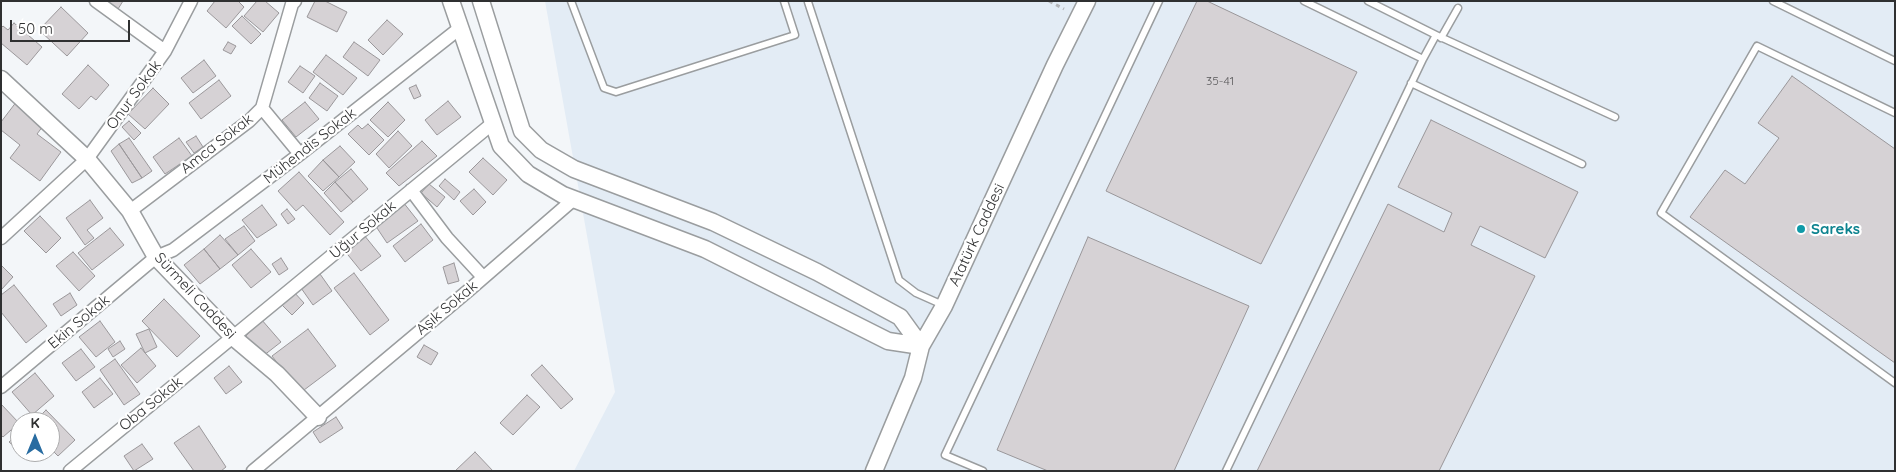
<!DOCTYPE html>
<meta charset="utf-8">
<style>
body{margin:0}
#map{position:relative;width:1896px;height:472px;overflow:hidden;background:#f3f6f9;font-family:Quicksand,sans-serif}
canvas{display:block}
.frame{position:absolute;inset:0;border:2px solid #2f3031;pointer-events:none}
.north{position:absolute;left:10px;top:412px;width:50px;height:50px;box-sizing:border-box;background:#fff;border:1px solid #acacad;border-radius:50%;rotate:0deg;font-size:14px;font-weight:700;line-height:20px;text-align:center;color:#2f3031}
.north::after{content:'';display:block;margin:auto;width:18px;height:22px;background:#286ca1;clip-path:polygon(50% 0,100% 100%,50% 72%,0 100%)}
.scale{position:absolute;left:10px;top:20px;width:120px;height:22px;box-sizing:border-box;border:2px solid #2f3031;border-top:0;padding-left:6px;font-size:15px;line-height:18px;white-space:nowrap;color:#2f3031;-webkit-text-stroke:4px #fff;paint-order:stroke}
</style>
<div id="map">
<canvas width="1896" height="472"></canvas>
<div class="frame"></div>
<div class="north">K</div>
<div class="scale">50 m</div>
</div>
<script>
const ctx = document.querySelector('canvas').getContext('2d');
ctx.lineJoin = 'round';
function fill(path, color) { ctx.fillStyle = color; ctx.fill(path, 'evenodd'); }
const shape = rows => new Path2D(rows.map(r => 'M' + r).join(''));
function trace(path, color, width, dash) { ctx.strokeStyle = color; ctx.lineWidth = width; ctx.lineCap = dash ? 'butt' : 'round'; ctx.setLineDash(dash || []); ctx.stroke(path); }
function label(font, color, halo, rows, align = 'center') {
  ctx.font = font + ' Quicksand,sans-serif'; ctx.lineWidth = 4.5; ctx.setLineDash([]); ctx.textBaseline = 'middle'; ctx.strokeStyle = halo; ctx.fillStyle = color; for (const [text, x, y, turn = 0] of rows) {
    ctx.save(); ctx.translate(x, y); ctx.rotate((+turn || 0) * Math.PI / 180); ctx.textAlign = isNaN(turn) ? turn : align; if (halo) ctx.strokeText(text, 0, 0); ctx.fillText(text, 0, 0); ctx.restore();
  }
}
fill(shape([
 [545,1,1895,1,1895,471,574,471,615,392]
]), '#e3ecf5');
const building = shape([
 [107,1,123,1,118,9,107,1],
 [215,1,238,1,244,7,226,28,207,11,215,1],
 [257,1,265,1,279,13,263,32,244,16,257,1],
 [315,1,325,1,347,12,337,32,307,17,315,1],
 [1197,1,1207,1,1357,72,1261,264,1106,191,1197,1],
 [61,7,88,33,67,56,39,30,61,7],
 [242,16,261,34,251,44,232,26,242,16],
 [387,20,403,34,383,55,368,40,387,20],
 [14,23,42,47,27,65,1,43,1,28,3,26,8,30,14,23],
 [228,42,236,46,231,54,223,50,228,42],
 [354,42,380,60,368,76,343,57,354,42],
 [326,55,357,78,343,95,313,72,326,55],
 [204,60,216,76,193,93,181,78,204,60],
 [88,65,109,85,96,100,91,96,79,109,62,94,88,65],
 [300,66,315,76,303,93,288,82,300,66],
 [1792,76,1895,149,1895,363,1690,217,1725,170,1745,184,1779,138,1758,123,1792,76],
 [219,80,231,96,201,119,189,103,219,80],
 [320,83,338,96,327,111,309,98,320,83],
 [416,85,421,96,414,99,409,88,416,85],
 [153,88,169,104,145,129,128,114,153,88],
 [17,101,46,122,37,134,61,152,40,181,10,158,20,145,1,130,1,122,17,101],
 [448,101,461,117,437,135,425,120,448,101],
 [305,102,319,119,296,137,282,120,305,102],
 [388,102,405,120,388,137,370,120,388,102],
 [1431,120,1578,192,1545,258,1480,226,1471,245,1535,276,1439,471,1257,471,1388,204,1444,232,1452,213,1398,187,1431,120],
 [129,121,141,133,134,140,122,127,129,121],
 [368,124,384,140,369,155,348,134,358,125,362,129,368,124],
 [398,131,412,146,389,168,376,154,398,131],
 [196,136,203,147,194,153,186,142,196,136],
 [129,138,152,171,142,178,119,144,129,138],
 [179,138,192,156,165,174,153,157,179,138],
 [422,141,437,156,399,186,386,173,422,141],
 [119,144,142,178,132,183,111,151,119,144],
 [340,146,355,162,339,177,323,160,340,146],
 [483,158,507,180,493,195,469,172,483,158],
 [323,160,339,177,323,191,308,176,323,160],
 [351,169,368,189,353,202,335,182,351,169],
 [299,172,344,222,330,235,303,205,296,211,278,191,299,172],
 [445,179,460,192,454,200,439,186,445,179],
 [335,182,353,202,341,212,324,193,335,182],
 [429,184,445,197,437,207,421,193,429,184],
 [474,189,486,202,473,215,460,201,474,189],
 [90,200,103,218,87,230,94,238,85,245,66,218,90,200],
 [403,202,418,221,387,243,375,225,403,202],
 [262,205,277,225,257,238,242,220,262,205],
 [287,209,295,219,288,224,281,214,287,209],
 [40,216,61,238,46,253,24,231,40,216],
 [421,224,433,240,405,262,393,246,421,224],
 [244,226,255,241,238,255,225,239,244,226],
 [110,228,124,245,92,270,78,253,110,228],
 [220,235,238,255,220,269,204,249,220,235],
 [364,235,381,256,361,271,344,250,364,235],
 [1088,237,1249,306,1174,471,1048,471,997,450,1088,237],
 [204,249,220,269,200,284,184,265,204,249],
 [251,249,271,272,251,288,232,265,251,249],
 [73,252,95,276,79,291,56,266,73,252],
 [281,258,288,269,279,275,272,264,281,258],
 [454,263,459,281,448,284,443,267,454,263],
 [1,265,13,277,1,290,1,265],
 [354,273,389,320,370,335,334,288,354,273],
 [320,274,332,291,313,305,301,288,320,274],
 [14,285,47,326,26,343,1,312,1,295,14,285],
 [293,291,304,303,292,315,280,303,293,291],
 [70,293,77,305,61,316,53,304,70,293],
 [164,299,200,336,177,357,142,321,164,299],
 [261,319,281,342,263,356,246,336,261,319],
 [100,321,115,342,96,357,79,337,100,321],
 [149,329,157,347,145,353,136,334,149,329],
 [308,329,336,366,300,393,272,356,308,329],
 [120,341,125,349,113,357,108,349,120,341],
 [424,345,438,353,431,365,417,357,424,345],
 [141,348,156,366,137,383,121,365,141,348],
 [81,349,95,367,76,381,62,363,81,349],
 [115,359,140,394,124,405,100,370,115,359],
 [542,365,573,399,561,409,531,375,542,365],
 [229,366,242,382,226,394,214,378,229,366],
 [35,373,54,396,32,415,12,392,35,373],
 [100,378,113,394,94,408,82,392,100,378],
 [527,395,540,407,513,435,500,423,527,395],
 [1,404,19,423,3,437,1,435,1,404],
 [46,410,75,440,58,456,50,448,50,422,34,422,46,410],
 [336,417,343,428,320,443,313,432,336,417],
 [199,426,226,467,221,471,194,471,174,443,199,426],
 [20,431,20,445,17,449,9,442,20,431],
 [142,444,153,459,134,471,124,456,142,444],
 [475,452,493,471,455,471,475,452]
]);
fill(building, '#d6d2d5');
trace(building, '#9a979a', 1);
const service = shape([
 [571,1,604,88,616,92,795,35,784,1],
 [1304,1,1423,59,1436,35,1368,1],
 [1773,1,1895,61],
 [808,2,899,280,916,293,943,305],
 [1436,35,1615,117],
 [1441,38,1458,8],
 [1411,83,1582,164],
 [1895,113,1757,46,1661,213,1895,383],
 [983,471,945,455,1159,1],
 [1226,471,1423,59]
]);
const minor = shape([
 [96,1,165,51],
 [262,108,300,154],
 [411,190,447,238,483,277],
 [130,211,249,121,262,108,292,4,295,1],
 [1,238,87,159,165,51,191,1],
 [1,387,156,257,173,250,300,154,460,28],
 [70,471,493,123],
 [253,471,469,290,574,199]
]);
const tertiary = shape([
 [451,1,501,146,528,174,563,195,705,249,888,341,921,346],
 [481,1,522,131,541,150,574,169,713,222,817,272,900,317,921,346],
 [1,79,87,159,130,211,156,257,233,337,277,374,318,417],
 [874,471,913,378,921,346,944,306,1055,65,1087,1]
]);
trace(service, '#9a9d9f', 9);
trace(minor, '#9a9d9f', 15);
trace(tertiary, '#9a9d9f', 19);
trace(shape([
 [1049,1,1064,9]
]), '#b3b5b8', 3, [4, 4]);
trace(service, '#fff', 6);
trace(minor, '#fff', 12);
trace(tertiary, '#fff', 16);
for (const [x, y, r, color] of [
 [1801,229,5,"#0f9aa8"]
]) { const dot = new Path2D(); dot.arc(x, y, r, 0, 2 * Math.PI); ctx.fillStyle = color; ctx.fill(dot); trace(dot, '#fff', 2); }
label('12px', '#59585a', null, [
 ["35-41",1220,81]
]);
label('15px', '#2f3031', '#fff', [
 ["Onur Sokak",134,95,-54],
 ["Amca Sokak",217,144,-38],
 ["Mühendis Sokak",310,146,-38],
 ["Uğur Sokak",363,230,-40],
 ["Atatürk Caddesi",977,235,-65],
 ["Sürmeli Caddesi",195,296,47],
 ["Aşık Sokak",447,308,-40],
 ["Ekin Sokak",79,322,-40],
 ["Oba Sokak",151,404,-39]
]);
label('bold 15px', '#0d838f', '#fff', [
 ["Sareks",1811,229]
], 'left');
</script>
